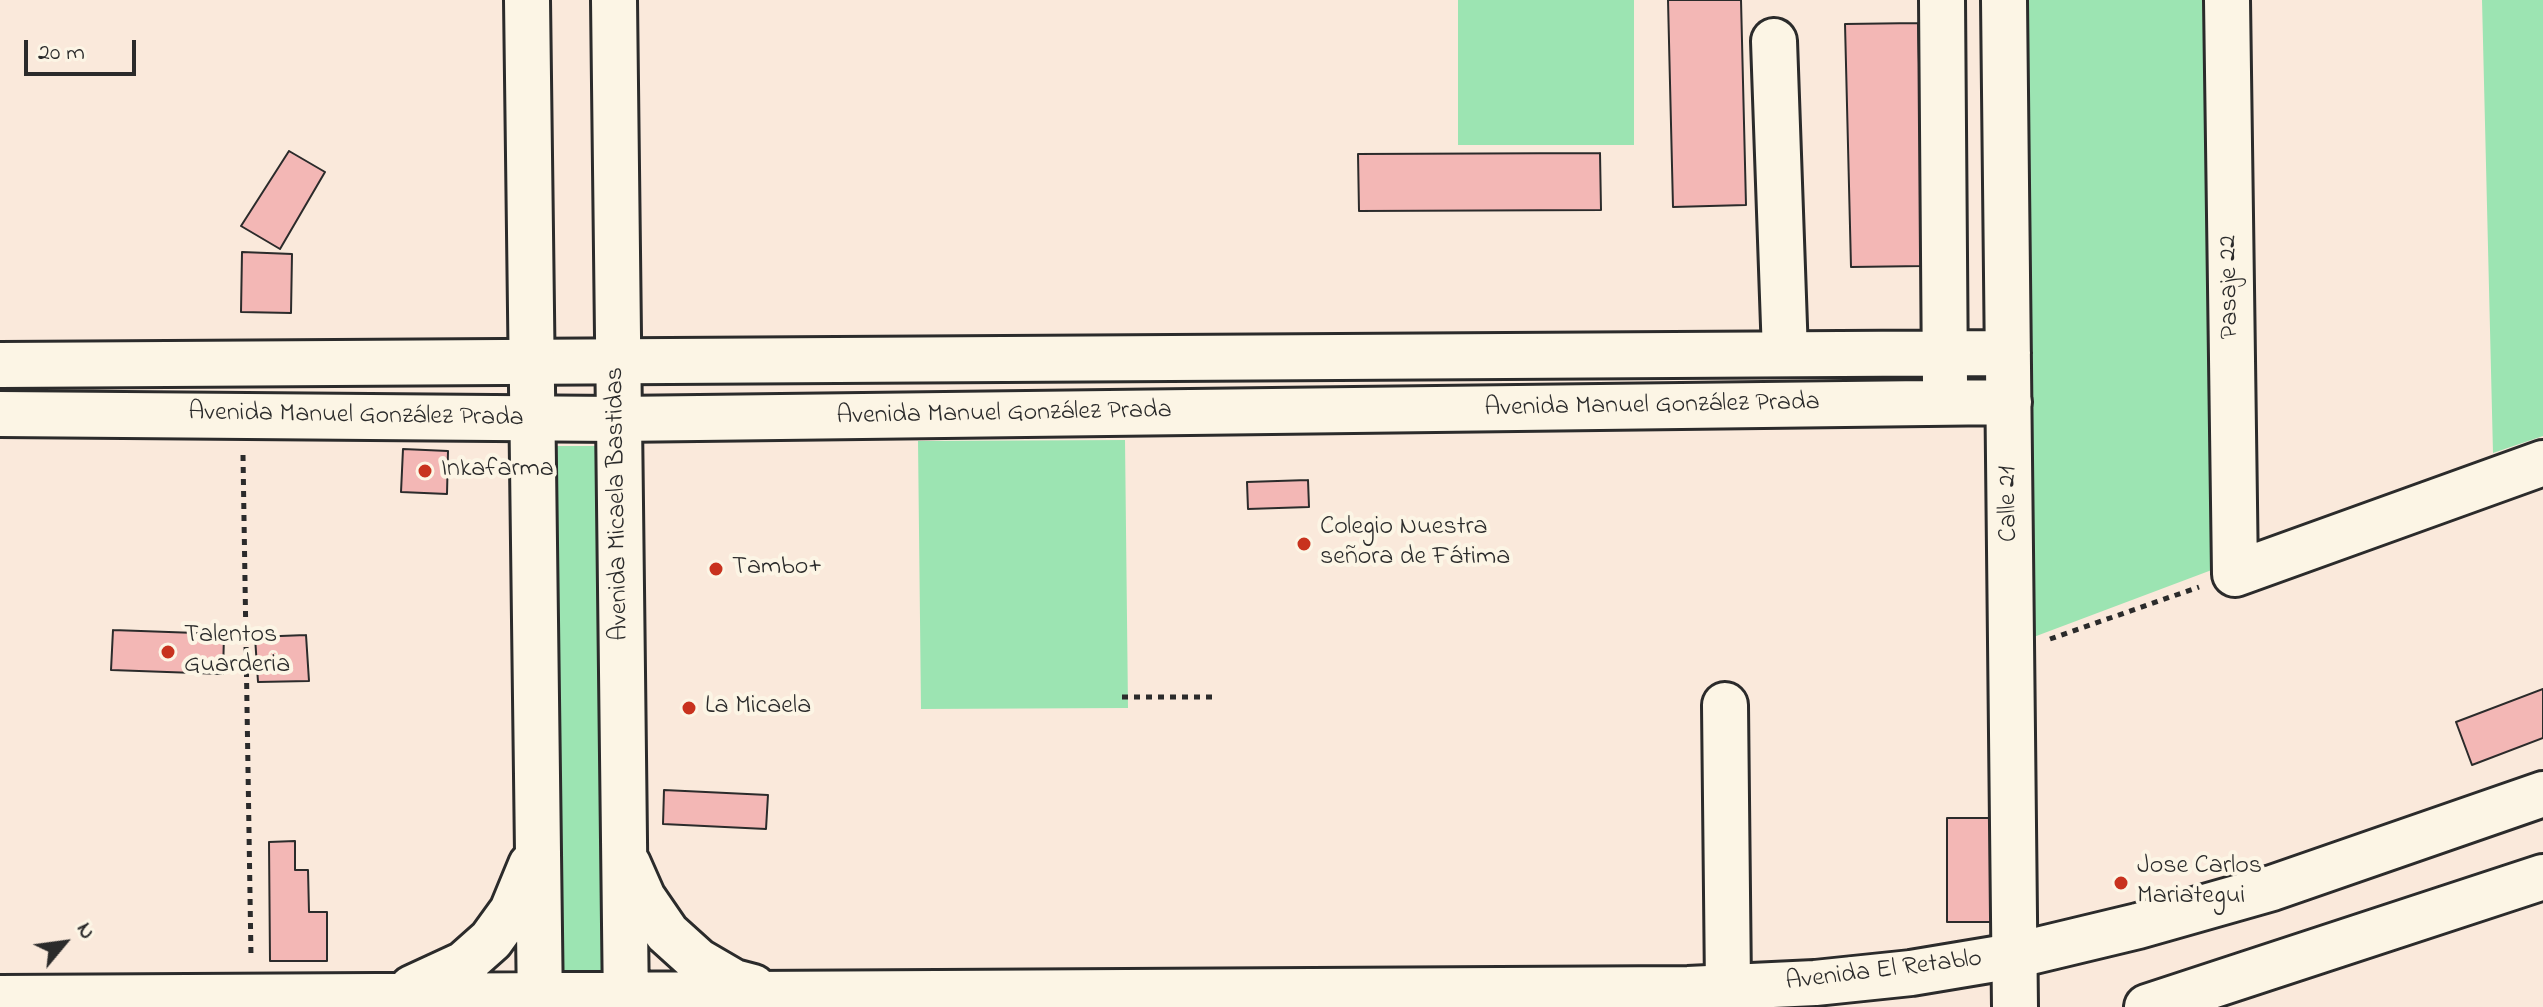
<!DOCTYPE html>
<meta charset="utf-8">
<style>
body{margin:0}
#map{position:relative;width:2543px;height:1007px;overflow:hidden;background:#fae9db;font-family:"Indie Flower",sans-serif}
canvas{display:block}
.north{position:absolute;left:24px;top:903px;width:80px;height:80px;-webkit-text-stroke:6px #fcf5e5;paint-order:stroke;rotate:61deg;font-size:22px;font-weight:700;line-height:32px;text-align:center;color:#2b2b2b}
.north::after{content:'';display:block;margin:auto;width:28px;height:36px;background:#2b2b2b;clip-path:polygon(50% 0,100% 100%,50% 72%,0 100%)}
.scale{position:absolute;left:24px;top:40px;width:112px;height:36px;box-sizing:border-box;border:4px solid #2b2b2b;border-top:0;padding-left:10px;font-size:24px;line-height:28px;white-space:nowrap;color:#2b2b2b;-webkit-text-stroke:6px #fcf5e5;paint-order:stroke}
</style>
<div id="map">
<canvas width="2543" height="1007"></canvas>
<div class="north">N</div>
<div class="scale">20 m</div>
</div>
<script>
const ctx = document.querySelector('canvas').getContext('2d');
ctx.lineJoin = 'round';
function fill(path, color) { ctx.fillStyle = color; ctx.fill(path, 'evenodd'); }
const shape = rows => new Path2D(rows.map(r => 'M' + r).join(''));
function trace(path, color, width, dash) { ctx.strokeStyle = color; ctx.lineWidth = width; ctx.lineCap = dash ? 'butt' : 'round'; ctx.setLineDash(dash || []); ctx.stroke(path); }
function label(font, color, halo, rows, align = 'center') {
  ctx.font = font + ' "Indie Flower",sans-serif'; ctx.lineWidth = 8; ctx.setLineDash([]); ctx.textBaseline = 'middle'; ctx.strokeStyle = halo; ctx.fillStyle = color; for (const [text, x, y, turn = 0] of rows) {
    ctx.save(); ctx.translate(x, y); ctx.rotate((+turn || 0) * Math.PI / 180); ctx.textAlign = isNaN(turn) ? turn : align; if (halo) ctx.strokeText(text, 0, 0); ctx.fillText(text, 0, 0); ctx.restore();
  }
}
fill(shape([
 [1458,0,1634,0,1634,145,1458,145],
 [2024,0,2217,0,2225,565,2031,638],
 [2482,0,2543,0,2543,436,2493,453],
 [1125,440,1128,708,921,709,918,441],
 [553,446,603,446,604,973,554,973]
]), '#9ce4b2');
const building = shape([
 [1668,0,1741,0,1746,205,1673,207,1668,0],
 [1918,23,1924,266,1851,267,1845,24,1918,23],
 [289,151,325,172,280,249,241,226,289,151],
 [1600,153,1601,210,1359,211,1358,154,1600,153],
 [242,252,292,254,291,313,241,312,242,252],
 [403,449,448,451,447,494,401,492,403,449],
 [1308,480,1309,507,1248,509,1247,482,1308,480],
 [113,630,224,634,223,674,111,670,113,630],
 [306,635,309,681,258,682,255,637,306,635],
 [2543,689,2543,738,2472,765,2456,722,2543,689],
 [664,790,768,795,766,829,663,824,664,790],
 [1947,818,1991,818,1991,922,1947,922,1947,818],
 [295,841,295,870,308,870,309,912,327,912,327,961,270,961,269,842,295,841]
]);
fill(building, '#f3b7b5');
trace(building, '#2b2b2b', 2);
const minor = shape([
 [1942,0,1945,382],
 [2004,0,2015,1007],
 [2227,0,2235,574,2543,463],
 [1774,41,1785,354],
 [0,365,2008,353],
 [0,414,617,419,2009,402],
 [1725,705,1728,987]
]);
const major = shape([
 [527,0,540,1007],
 [614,0,626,1007],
 [628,864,643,898,667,933,698,961,734,982,753,987],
 [412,988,464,964,491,940,512,911,531,865],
 [0,998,1688,989,1815,983,1911,973,2013,956,2138,926,2272,888,2543,794],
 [2147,1007,2543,877]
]);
trace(minor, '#2b2b2b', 50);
trace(major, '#2b2b2b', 50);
trace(shape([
 [243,455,251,957],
 [2050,639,2199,587],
 [1122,697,1217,697]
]), '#2b2b2b', 5, [6, 6]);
trace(minor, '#fcf5e5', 44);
trace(major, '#fcf5e5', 44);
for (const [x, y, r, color] of [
 [425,471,8,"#c8321e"],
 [1304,544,8,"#c8321e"],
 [716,569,8,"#c8321e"],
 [168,652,8,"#c8321e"],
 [689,708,8,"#c8321e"],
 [2121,883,8,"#c8321e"]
]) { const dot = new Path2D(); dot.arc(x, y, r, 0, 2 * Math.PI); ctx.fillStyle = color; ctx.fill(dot); trace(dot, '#fcf5e5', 3); }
label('26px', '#2b2b2b', '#fcf5e5', [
 ["Pasaje 22",2231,287,-91],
 ["Avenida Manuel González Prada",1652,407,-1],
 ["Avenida Manuel González Prada",1004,415,-1],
 ["Avenida Manuel González Prada",356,417,1],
 ["Avenida Micaela Bastidas",619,504,-91],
 ["Calle 21",2010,504,-91],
 ["Avenida El Retablo",1884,972,-7]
]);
label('26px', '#2b2b2b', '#fcf5e5', [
 ["Inkafarma",441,471],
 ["Colegio Nuestra",1320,529],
 ["señora de Fátima",1320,559],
 ["Tambo+",732,569],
 ["Talentos",184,637],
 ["Guarderia",184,667],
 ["La Micaela",705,708],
 ["Jose Carlos",2137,868],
 ["Mariategui",2137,898]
], 'left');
</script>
